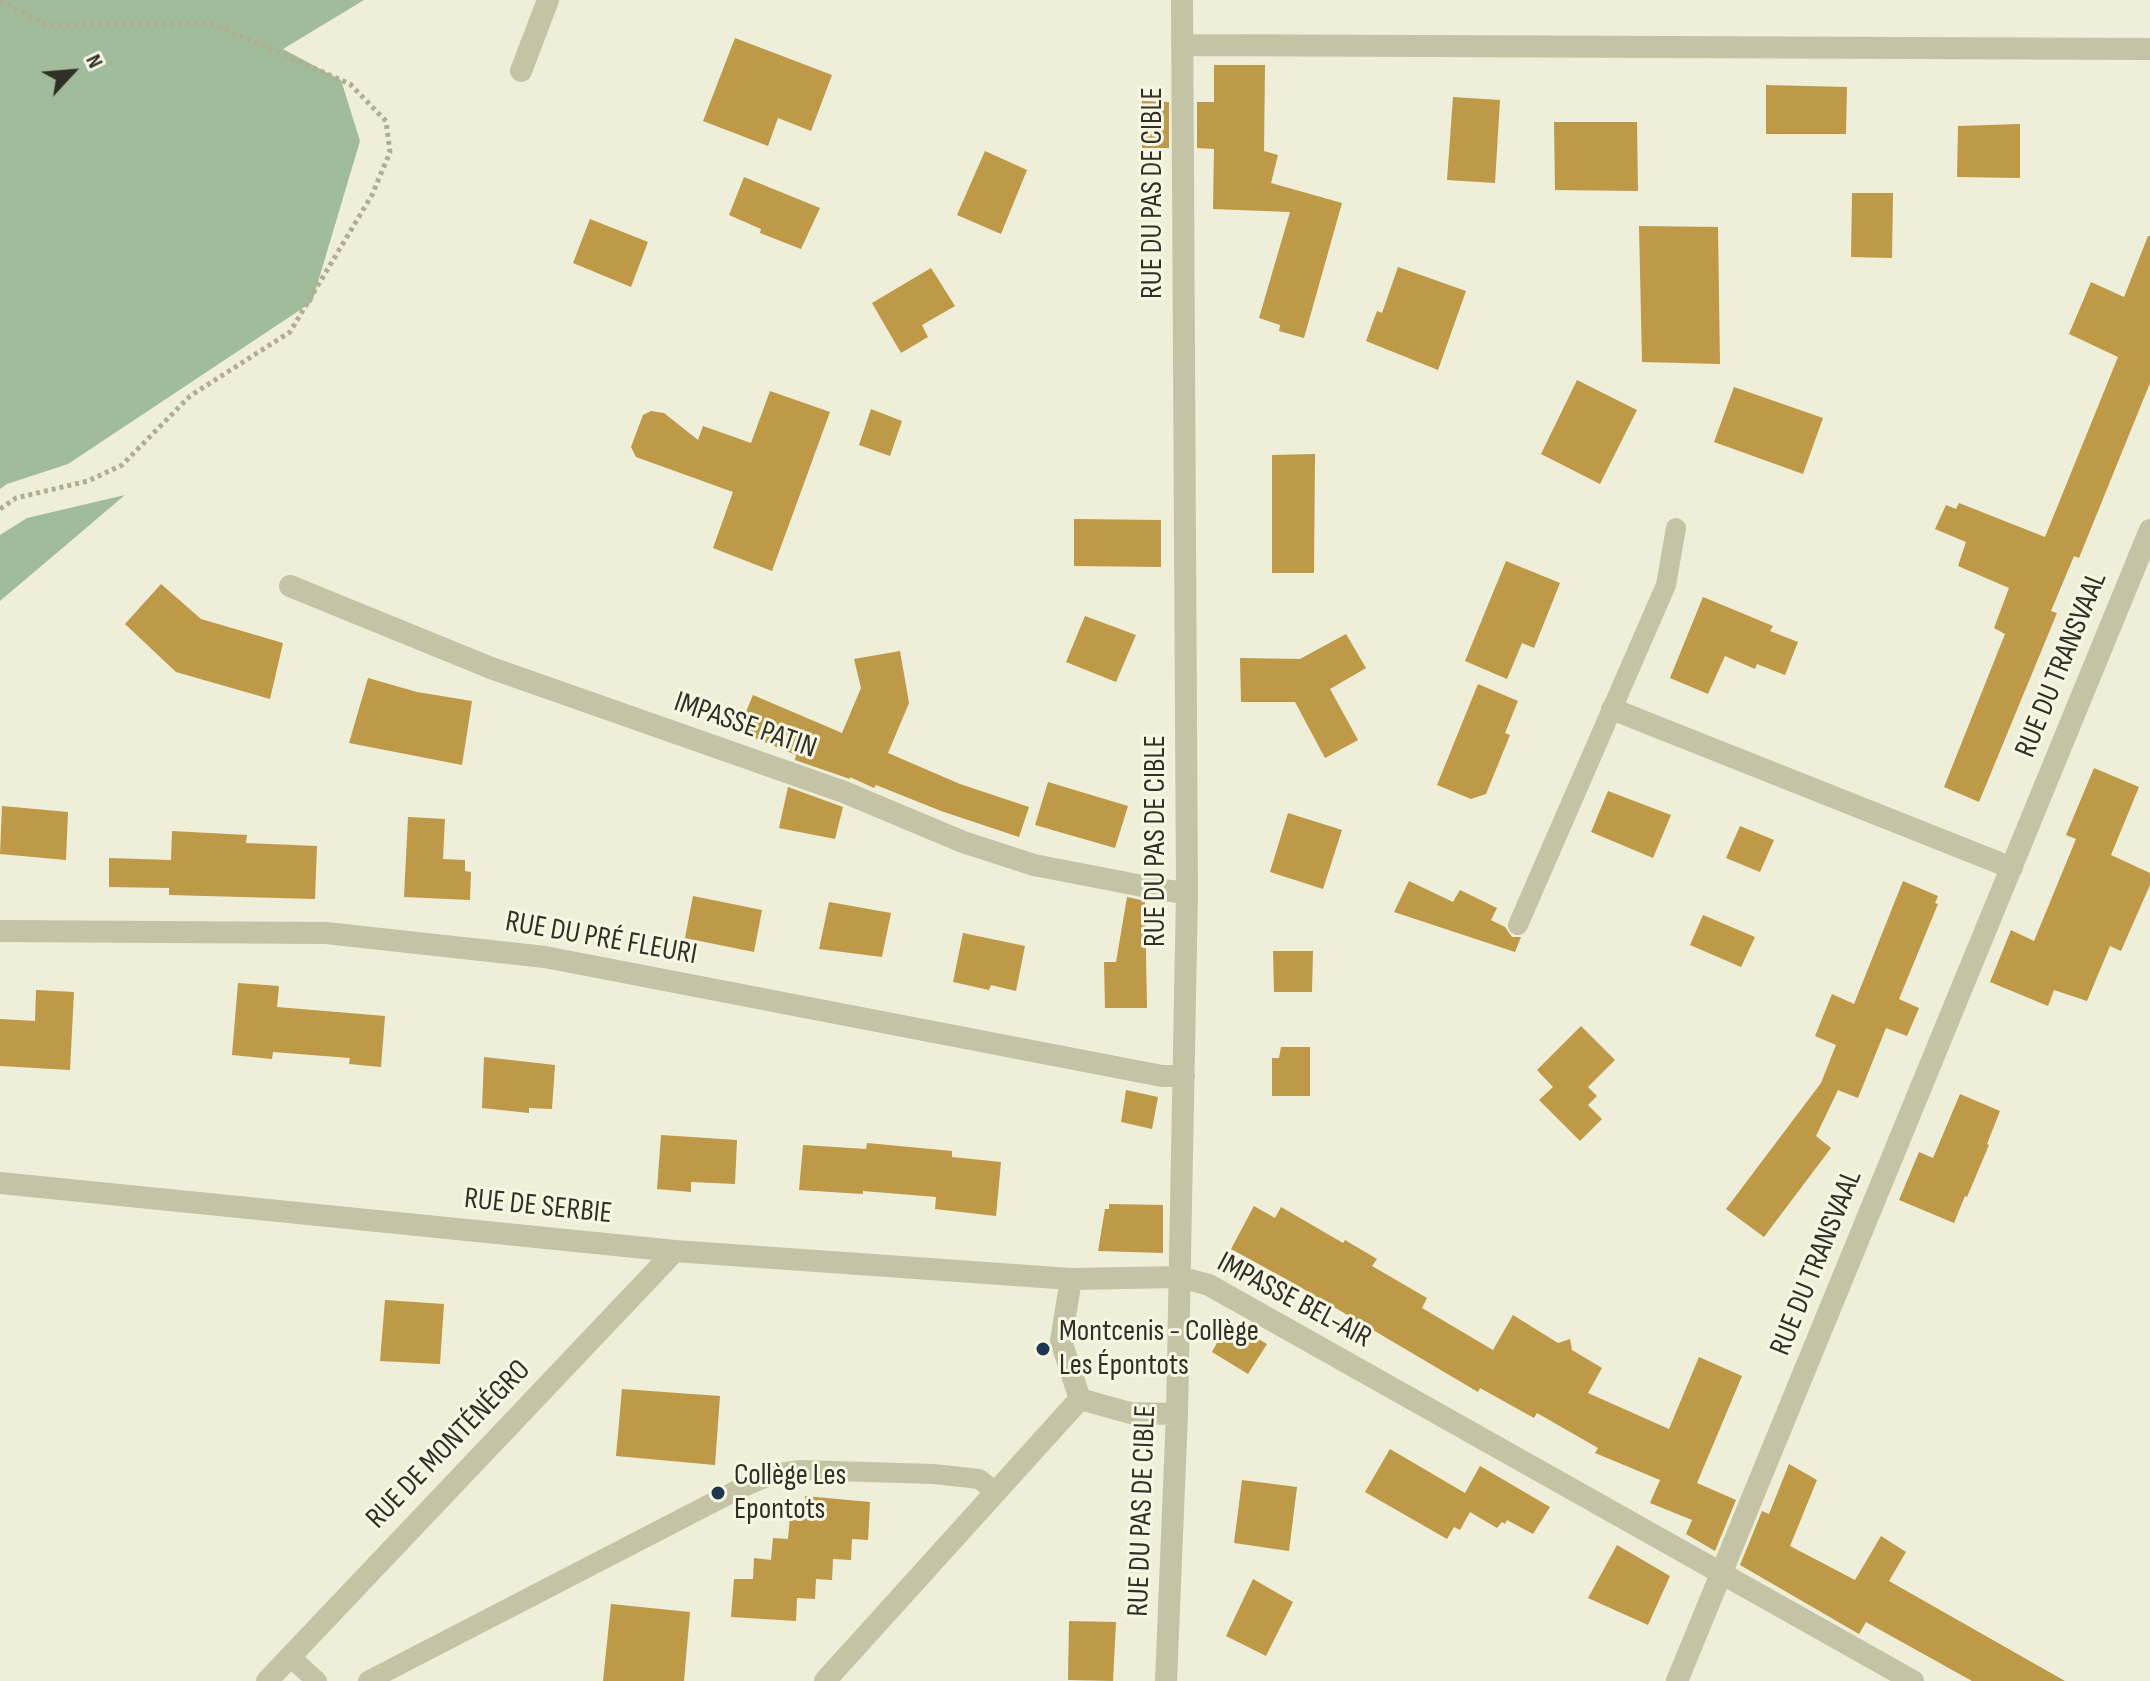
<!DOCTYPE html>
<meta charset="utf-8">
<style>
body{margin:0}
#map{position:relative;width:2150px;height:1681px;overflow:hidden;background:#efeed8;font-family:"Sofia Sans Condensed",sans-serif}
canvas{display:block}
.north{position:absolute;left:32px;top:32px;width:80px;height:80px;-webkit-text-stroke:6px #f7f7e4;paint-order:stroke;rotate:64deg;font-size:22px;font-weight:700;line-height:32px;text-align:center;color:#322f26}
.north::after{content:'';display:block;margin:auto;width:28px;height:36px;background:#322f26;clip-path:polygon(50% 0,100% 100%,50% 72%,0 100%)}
</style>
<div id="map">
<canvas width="2150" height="1681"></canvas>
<div class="north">N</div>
</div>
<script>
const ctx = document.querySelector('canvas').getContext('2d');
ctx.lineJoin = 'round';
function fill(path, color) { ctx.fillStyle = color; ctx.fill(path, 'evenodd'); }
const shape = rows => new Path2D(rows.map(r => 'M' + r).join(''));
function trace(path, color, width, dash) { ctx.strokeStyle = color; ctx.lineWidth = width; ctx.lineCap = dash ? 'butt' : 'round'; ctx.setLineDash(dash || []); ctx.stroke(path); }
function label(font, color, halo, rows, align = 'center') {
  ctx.font = font + ' "Sofia Sans Condensed",sans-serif'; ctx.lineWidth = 6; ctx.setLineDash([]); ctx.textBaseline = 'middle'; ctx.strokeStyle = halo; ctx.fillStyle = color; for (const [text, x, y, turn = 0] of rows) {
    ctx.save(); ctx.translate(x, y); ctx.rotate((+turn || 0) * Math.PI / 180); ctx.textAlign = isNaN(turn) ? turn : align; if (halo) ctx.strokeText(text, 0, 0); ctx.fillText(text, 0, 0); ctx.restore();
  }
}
fill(shape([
 [0,0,364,0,283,49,341,80,360,141,312,302,68,464,7,484,0,489],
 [125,495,0,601,0,535,27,518]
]), '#a1bc9a');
fill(shape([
 [735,38,832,75,811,131,778,118,768,146,703,121],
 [1214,65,1265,65,1264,151,1278,155,1271,183,1342,203,1304,338,1279,331,1280,325,1259,318,1290,212,1213,209,1214,149,1197,148,1197,102,1214,102],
 [1766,85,1847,87,1846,134,1766,134],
 [1453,97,1500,100,1495,183,1447,180],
 [1142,101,1169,102,1169,148,1142,148],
 [1554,122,1637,122,1638,191,1555,190],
 [2020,124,2020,178,1957,177,1958,126],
 [985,151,1027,170,1001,234,957,215],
 [744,177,820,208,801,249,760,233,761,229,729,215],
 [1852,193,1893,193,1892,258,1851,257],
 [590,219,648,242,631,287,573,263],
 [1639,226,1718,227,1720,364,1642,362],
 [2148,236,2150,236,2150,383,2079,558,2074,556,2051,611,2057,613,1979,802,1944,787,2005,634,1994,628,2009,588,1958,566,1966,542,1935,529,1946,505,1956,509,1959,503,2045,537,2118,357,2069,334,2091,282,2124,297],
 [1398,267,1466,291,1438,370,1366,341,1377,311,1382,313],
 [931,268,955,306,922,325,928,337,901,353,872,303],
 [1577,380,1637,410,1600,484,1541,454],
 [1734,387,1823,418,1803,474,1714,442],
 [770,391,830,412,772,571,713,548,733,492,636,457,631,447,643,415,651,411,664,413,698,440,703,426,751,443],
 [871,409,902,421,890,456,859,445],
 [1315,454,1314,573,1272,573,1272,455],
 [1074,519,1161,520,1161,567,1074,566],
 [1506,561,1560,583,1534,648,1522,643,1507,679,1465,661],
 [161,584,201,619,283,643,270,699,176,672,125,624],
 [1703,597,1773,626,1770,631,1798,642,1785,675,1757,664,1755,669,1725,656,1708,694,1670,678],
 [1085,616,1136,635,1116,682,1066,662],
 [1346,634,1366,668,1330,689,1358,740,1325,758,1295,702,1241,702,1240,658,1300,659],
 [900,651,909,703,888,753,960,784,1029,807,1019,837,941,811,876,785,874,788,850,777,850,779,795,760,796,755,738,731,753,695,842,733,861,688,854,659],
 [368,678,417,692,472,701,462,765,349,743],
 [1478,684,1518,701,1505,733,1510,735,1486,794,1471,799,1437,785],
 [2094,768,2139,787,2111,855,2150,873,2150,885,2121,951,2110,946,2087,1001,2054,990,2048,1006,1990,982,2011,930,2034,941,2076,839,2066,835],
 [1048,782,1128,806,1115,848,1035,825],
 [788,787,843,807,835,839,779,828],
 [1608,791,1671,815,1653,858,1591,832],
 [2,806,68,812,66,860,0,854],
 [1288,813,1342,830,1323,889,1270,872],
 [408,817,445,819,443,859,465,860,465,871,471,872,470,900,404,897],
 [1740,826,1774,840,1760,872,1726,858],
 [172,831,247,835,246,843,317,846,315,899,169,895,169,888,109,887,109,858,171,860],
 [1409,881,1453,902,1460,890,1497,908,1491,920,1505,927,1512,937,1521,937,1515,952,1394,912],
 [1903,881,1938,896,1935,903,1938,904,1899,999,1919,1008,1907,1036,1886,1028,1858,1098,1838,1090,1816,1136,1831,1148,1764,1237,1726,1209,1821,1083,1836,1045,1815,1036,1832,994,1854,1004],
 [693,896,762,910,754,952,685,938],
 [1127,897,1145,901,1147,1008,1105,1008,1104,962,1116,962],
 [829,902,891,913,882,957,819,949],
 [1703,915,1755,937,1741,967,1690,945],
 [963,933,1025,946,1016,991,991,985,989,990,953,982],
 [1273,951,1313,951,1312,992,1274,992],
 [238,983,279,986,277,1007,385,1016,381,1067,349,1064,350,1058,273,1052,272,1059,232,1055],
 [36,990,74,992,70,1070,0,1066,0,1019,35,1021],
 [1581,1026,1615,1060,1588,1087,1597,1096,1588,1105,1602,1119,1580,1141,1539,1100,1553,1087,1537,1070],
 [1281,1047,1310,1047,1310,1096,1272,1096,1272,1058,1279,1058],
 [484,1057,555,1065,552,1109,529,1108,529,1113,482,1108],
 [1126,1090,1158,1097,1152,1129,1121,1122],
 [1960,1094,2000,1111,1987,1144,1989,1145,1967,1197,1965,1196,1954,1223,1899,1200,1919,1152,1933,1158],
 [661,1135,737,1140,735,1184,691,1182,691,1192,657,1189],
 [867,1143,952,1151,952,1157,1001,1162,996,1216,935,1209,936,1197,863,1191,863,1194,799,1190,803,1145,866,1149],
 [1109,1204,1163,1205,1163,1253,1098,1251,1105,1209,1109,1209],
 [1254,1206,1275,1218,1281,1207,1343,1243,1345,1240,1377,1259,1372,1266,1427,1298,1422,1308,1493,1350,1513,1315,1558,1343,1570,1339,1572,1350,1602,1368,1588,1393,1669,1429,1699,1357,1742,1376,1697,1483,1736,1500,1715,1551,1686,1534,1692,1520,1650,1503,1660,1480,1595,1453,1598,1448,1537,1413,1534,1418,1480,1388,1478,1392,1295,1284,1231,1249],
 [385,1300,444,1304,440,1364,380,1361],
 [1229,1321,1267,1344,1248,1374,1212,1352],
 [622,1389,720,1396,715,1465,616,1456],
 [1390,1449,1465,1493,1480,1466,1550,1507,1533,1534,1507,1520,1505,1524,1502,1522,1497,1528,1470,1512,1460,1530,1454,1527,1447,1539,1365,1492],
 [1789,1464,1817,1480,1790,1546,1855,1580,1881,1536,1906,1552,1889,1581,2065,1681,1972,1681,1866,1622,1859,1634,1740,1565,1762,1511,1769,1514],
 [1242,1480,1297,1487,1289,1551,1234,1543],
 [805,1496,870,1502,868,1540,852,1539,851,1560,833,1559,832,1580,816,1579,815,1599,797,1598,796,1621,731,1617,734,1579,753,1579,754,1558,771,1560,773,1538,788,1539,790,1517,805,1518],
 [1617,1545,1670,1576,1648,1625,1588,1598],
 [1253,1579,1293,1602,1266,1656,1226,1636],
 [611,1604,690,1612,684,1681,603,1681],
 [1069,1621,1116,1622,1113,1681,1068,1680]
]), '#bd9948');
trace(shape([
 [0,1,48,25,210,23,350,84,386,121,390,152,372,195,290,332,190,396,122,465,88,481,16,498,0,509]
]), '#b1ad90', 5, [4, 4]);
trace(shape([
 [1518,925,1666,585,1676,528],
 [290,1657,317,1681],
 [368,1681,741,1488,774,1474,800,1470,934,1474,979,1479,996,1492]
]), '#c5c3a5', 20);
trace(shape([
 [1182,45,2150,49],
 [521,71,548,0],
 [290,586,491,668,844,792,963,842,1034,865,1163,890,1187,893],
 [1612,709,2012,868],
 [0,931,326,933,545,957,1162,1076,1184,1076],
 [0,1183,675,1251,1071,1279,1180,1277,1209,1285,1913,1681],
 [1071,1279,1061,1341,1080,1399],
 [1080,1399,1130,1413,1177,1414],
 [267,1681,675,1251],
 [825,1681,1080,1399],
 [1166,1681,1177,1414,1187,893,1182,0],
 [1677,1681,2150,530]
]), '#c5c3a5', 22);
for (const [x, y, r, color] of [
 [1043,1349,8,"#1f3650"],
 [718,1493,8,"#1f3650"]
]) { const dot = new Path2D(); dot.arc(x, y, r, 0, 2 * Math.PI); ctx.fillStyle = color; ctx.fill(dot); trace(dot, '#f7f7e4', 3); }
label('30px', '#322f26', '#f7f7e4', [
 ["RUE DU PAS DE CIBLE",1153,193,-90],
 ["RUE DU TRANSVAAL",2062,665,-68],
 ["IMPASSE PATIN",745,726,19],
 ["RUE DU PAS DE CIBLE",1156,841,-90],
 ["RUE DU PRÉ FLEURI",601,939,10],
 ["RUE DE SERBIE",538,1207,6],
 ["RUE DU TRANSVAAL",1817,1263,-68],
 ["IMPASSE BEL-AIR",1294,1301,28],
 ["RUE DE MONTÉNÉGRO",449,1445,-46],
 ["RUE DU PAS DE CIBLE",1143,1511,-88]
]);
label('30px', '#322f26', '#f7f7e4', [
 ["Montcenis - Collège",1059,1332],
 ["Les Épontots",1059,1366],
 ["Collège Les",734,1476],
 ["Epontots",734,1510]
], 'left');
</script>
